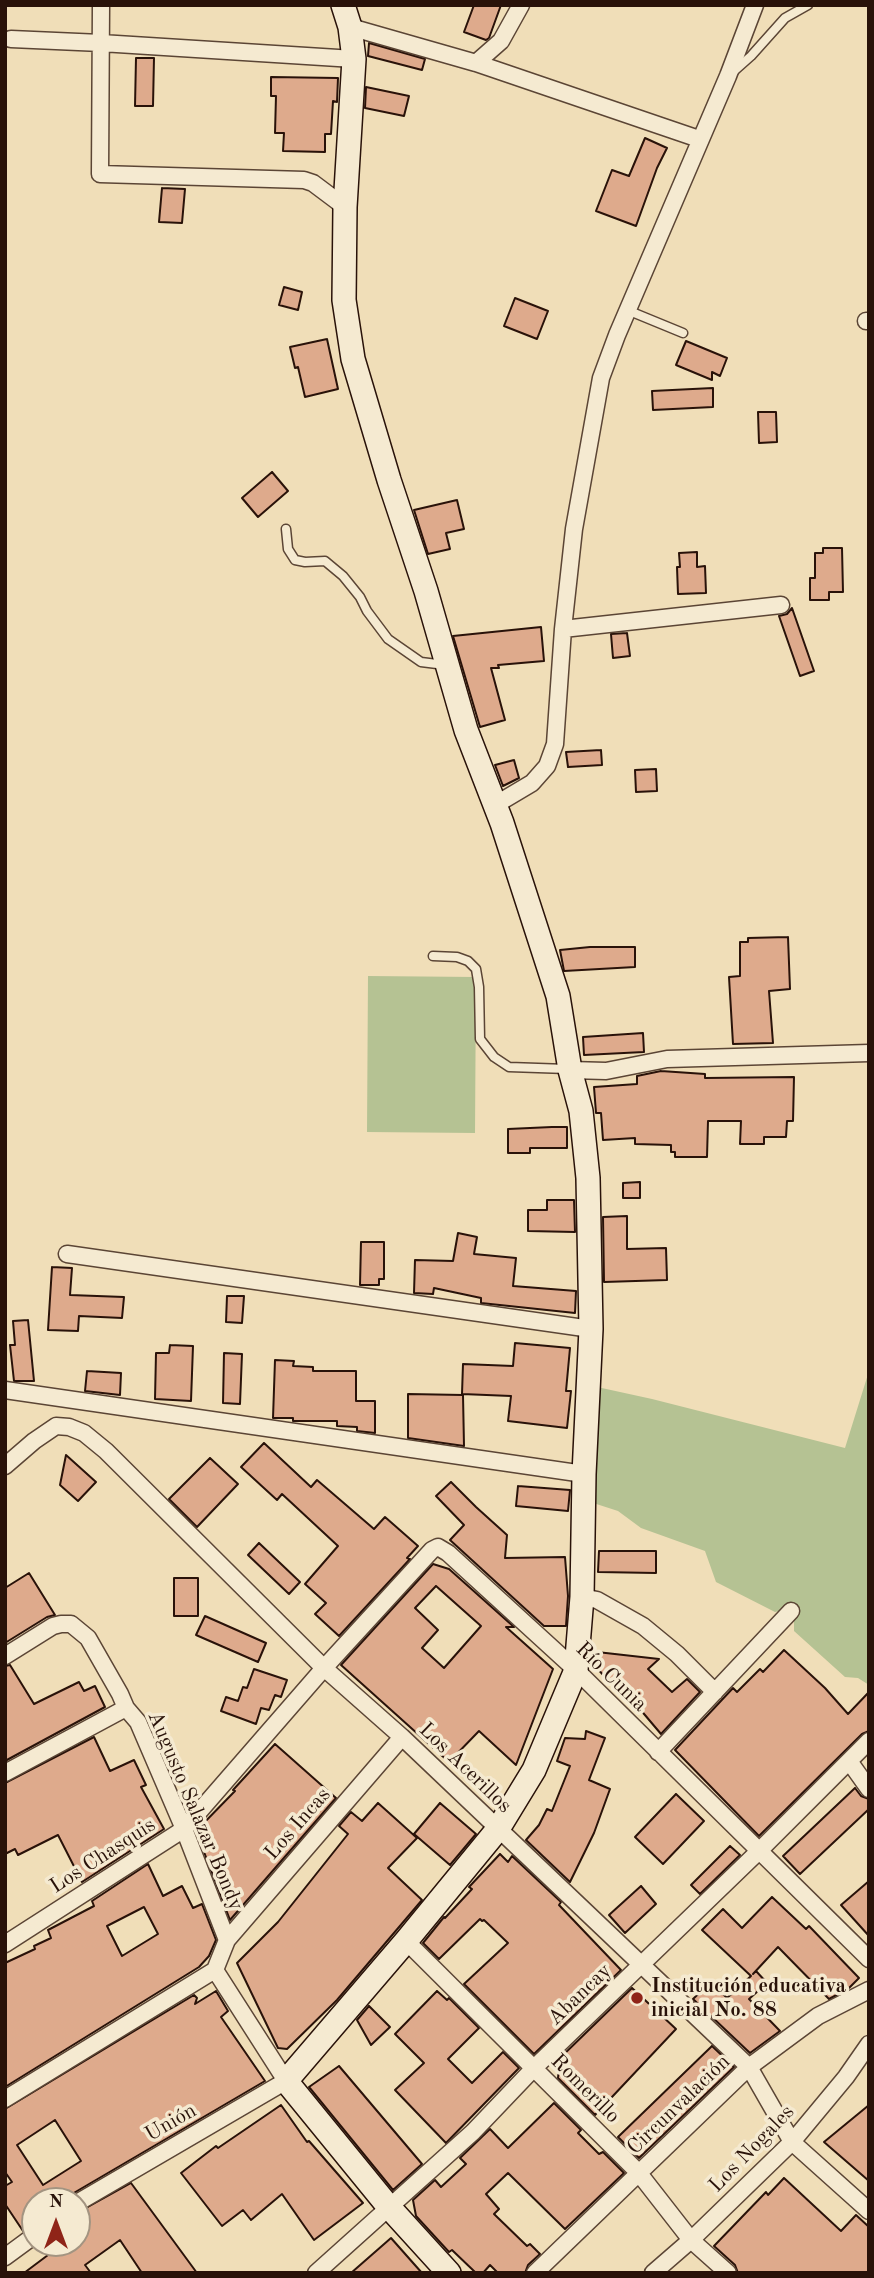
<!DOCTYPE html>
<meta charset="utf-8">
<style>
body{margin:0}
#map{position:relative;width:874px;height:2278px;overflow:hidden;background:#f0deb8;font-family:"Old Standard TT",serif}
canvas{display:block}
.frame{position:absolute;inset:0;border:7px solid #291209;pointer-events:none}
.north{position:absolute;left:21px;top:2187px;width:70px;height:70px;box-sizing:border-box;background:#f5ead1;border:2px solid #a39481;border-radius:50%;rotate:0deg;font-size:19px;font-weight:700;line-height:28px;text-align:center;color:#291209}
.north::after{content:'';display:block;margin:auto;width:24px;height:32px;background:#8f2418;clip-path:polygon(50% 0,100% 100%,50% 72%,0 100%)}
</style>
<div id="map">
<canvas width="874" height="2278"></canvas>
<div class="frame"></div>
<div class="north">N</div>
</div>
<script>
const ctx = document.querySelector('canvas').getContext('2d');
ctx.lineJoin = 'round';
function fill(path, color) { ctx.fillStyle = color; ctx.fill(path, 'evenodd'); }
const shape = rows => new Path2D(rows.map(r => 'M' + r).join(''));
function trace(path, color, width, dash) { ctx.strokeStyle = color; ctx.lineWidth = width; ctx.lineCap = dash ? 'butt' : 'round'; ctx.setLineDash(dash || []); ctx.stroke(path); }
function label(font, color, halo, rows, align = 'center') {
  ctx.font = font + ' "Old Standard TT",serif'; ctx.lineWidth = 7; ctx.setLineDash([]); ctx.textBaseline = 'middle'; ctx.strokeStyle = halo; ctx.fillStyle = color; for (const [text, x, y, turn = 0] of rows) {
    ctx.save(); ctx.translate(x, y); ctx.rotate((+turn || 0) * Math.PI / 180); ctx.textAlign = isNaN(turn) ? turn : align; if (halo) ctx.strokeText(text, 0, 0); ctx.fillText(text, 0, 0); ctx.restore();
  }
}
fill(shape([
 [368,976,476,977,475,1133,367,1132],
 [869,1371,869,1685,858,1678,845,1677,794,1631,794,1607,775,1612,716,1582,705,1551,641,1528,618,1511,584,1500,588,1385,652,1399,845,1448]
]), '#b5c293');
const building = shape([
 [474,5,501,5,489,38,486,40,464,32,474,5],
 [369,43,425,59,422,70,368,56,369,43],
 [136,58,154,58,153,106,135,106,136,58],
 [271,77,338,78,337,102,333,101,331,134,325,134,325,152,283,151,284,133,275,133,276,96,271,96,271,77],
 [366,87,409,96,404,116,365,108,366,87],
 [645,138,667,148,657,168,636,226,596,211,612,170,629,176,645,138],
 [162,188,185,189,182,223,159,222,162,188],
 [284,287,302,292,298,310,279,305,284,287],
 [515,298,548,311,537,339,504,326,515,298],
 [327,339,338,389,305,397,298,367,295,368,290,347,327,339],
 [686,341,727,358,720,376,712,372,712,380,676,365,686,341],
 [713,388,713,407,653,410,652,391,713,388],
 [758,412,776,412,777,442,759,443,758,412],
 [272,472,288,491,258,517,242,498,272,472],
 [457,500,464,529,446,533,450,549,428,554,414,510,457,500],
 [823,548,842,548,843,592,829,592,829,600,810,600,810,578,815,578,815,553,823,553,823,548],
 [697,552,697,567,705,566,706,593,678,594,677,567,680,567,679,553,697,552],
 [792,608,814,671,800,676,779,616,787,614,792,608],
 [541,627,544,661,498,665,499,668,491,668,505,720,480,727,453,636,541,627],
 [627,633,630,656,613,658,611,634,627,633],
 [601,750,602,765,568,767,566,752,601,750],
 [514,760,519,778,503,786,495,765,514,760],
 [656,769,657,791,636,792,635,770,656,769],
 [788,937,790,989,769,991,773,1043,733,1044,729,977,740,976,740,942,748,942,748,938,788,937],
 [590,947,635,947,635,967,564,971,560,950,590,947],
 [643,1033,644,1052,584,1055,583,1037,643,1033],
 [661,1071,705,1074,705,1078,794,1077,793,1121,787,1121,786,1137,764,1137,764,1144,740,1144,741,1121,708,1121,707,1157,675,1157,675,1152,671,1152,671,1145,635,1144,635,1138,603,1140,601,1113,596,1113,594,1087,637,1084,637,1076,661,1071],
 [552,1127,567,1127,567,1148,530,1148,530,1153,508,1153,508,1129,552,1127],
 [640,1182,640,1198,623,1198,623,1183,640,1182],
 [547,1200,574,1200,575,1232,528,1231,528,1210,547,1210,547,1200],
 [627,1216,627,1249,666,1248,667,1280,604,1282,603,1217,627,1216],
 [458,1233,477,1237,474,1254,516,1258,513,1286,576,1291,575,1313,481,1303,481,1298,434,1288,433,1294,414,1293,415,1260,453,1261,458,1233],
 [361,1242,384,1242,384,1279,379,1279,379,1285,360,1285,361,1242],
 [52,1267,72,1268,70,1295,124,1297,122,1318,79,1316,78,1331,48,1330,52,1267],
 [227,1296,244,1296,242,1323,226,1322,227,1296],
 [28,1320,34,1381,14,1381,10,1345,15,1345,13,1321,28,1320],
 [515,1343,570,1348,566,1391,571,1391,567,1428,508,1421,511,1396,462,1394,463,1364,513,1366,515,1343],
 [170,1345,193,1346,191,1401,155,1399,156,1353,169,1353,170,1345],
 [224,1353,242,1354,240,1404,223,1403,224,1353],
 [275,1360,294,1361,293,1366,313,1367,313,1371,356,1371,356,1401,375,1401,375,1433,357,1431,357,1427,337,1426,337,1421,293,1421,293,1418,273,1418,275,1360],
 [87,1371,121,1373,120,1395,85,1391,87,1371],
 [408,1394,463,1395,464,1446,408,1438,408,1394],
 [264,1443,311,1487,317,1480,374,1529,385,1517,418,1546,407,1558,410,1559,339,1636,315,1614,326,1603,305,1584,338,1546,282,1494,277,1500,241,1467,264,1443],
 [66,1455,96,1482,78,1501,60,1485,66,1455],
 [210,1458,238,1484,197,1527,169,1499,210,1458],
 [451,1482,476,1507,507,1535,505,1558,565,1557,568,1596,566,1626,544,1626,450,1540,464,1525,436,1496,451,1482],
 [518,1486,570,1490,568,1511,516,1506,518,1486],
 [259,1543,300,1582,289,1594,248,1555,259,1543],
 [599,1551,656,1551,656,1573,598,1572,599,1551],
 [433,1564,449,1569,514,1627,506,1627,553,1669,516,1765,479,1731,449,1762,341,1665,433,1564],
 [436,1586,481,1626,444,1668,422,1648,438,1630,415,1608,436,1586],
 [29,1573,55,1615,47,1617,5,1643,5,1588,29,1573],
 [174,1578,198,1578,198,1616,174,1616,174,1578],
 [205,1616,266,1643,258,1662,196,1635,205,1616],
 [784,1650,825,1688,848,1714,869,1692,869,1731,862,1734,759,1836,675,1750,733,1688,737,1692,760,1669,763,1672,784,1650],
 [597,1652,659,1659,648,1669,672,1692,687,1679,700,1692,661,1734,639,1708,636,1711,595,1666,597,1652],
 [10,1665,34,1704,79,1682,84,1691,95,1686,105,1707,5,1761,5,1666,10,1665],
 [254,1669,287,1680,281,1697,275,1695,269,1710,261,1708,256,1724,221,1711,226,1697,238,1701,243,1687,247,1688,254,1669],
 [586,1731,605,1738,589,1780,610,1789,594,1833,570,1882,526,1840,539,1825,547,1809,552,1811,570,1766,557,1761,565,1738,585,1739,586,1731],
 [94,1737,110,1771,134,1760,146,1785,141,1787,164,1829,82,1882,58,1835,18,1855,15,1849,5,1854,5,1783,94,1737],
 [275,1744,336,1798,230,1920,196,1831,235,1791,233,1790,275,1744],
 [855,1788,861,1796,869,1799,869,1809,800,1874,783,1856,855,1788],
 [676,1794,704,1821,663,1864,635,1837,676,1794],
 [378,1803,417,1838,388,1868,422,1900,337,2000,287,2049,278,2048,237,1963,278,1922,348,1834,339,1826,351,1812,362,1821,378,1803],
 [440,1803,476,1834,450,1865,414,1834,440,1803],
 [730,1846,740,1855,700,1894,691,1885,730,1846],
 [500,1854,508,1862,512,1856,561,1902,559,1905,621,1970,534,2054,464,1984,508,1943,484,1920,482,1921,480,1919,439,1959,423,1943,444,1917,445,1918,472,1889,469,1887,500,1854],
 [148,1864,163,1896,182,1886,193,1908,202,1904,216,1940,209,1956,199,1967,5,2087,5,1963,35,1949,34,1946,51,1938,48,1930,94,1906,92,1901,148,1864],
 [144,1907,158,1934,122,1956,107,1926,144,1907],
 [869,1881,869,1936,841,1905,869,1881],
 [641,1886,656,1904,625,1933,609,1915,641,1886],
 [772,1897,806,1929,809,1926,859,1978,848,1989,829,1999,778,1947,753,1974,756,1971,767,1983,749,1999,780,2031,750,2053,693,1999,711,1982,727,1998,751,1976,702,1930,723,1909,742,1928,772,1897],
 [632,1988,676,2029,595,2115,558,2078,560,2058,632,1988],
 [216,1991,228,2011,221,2017,265,2081,72,2194,67,2201,35,2201,35,2225,23,2231,5,2204,5,2186,12,2182,5,2172,5,2109,194,1995,197,1998,195,2004,216,1991],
 [55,2120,81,2161,43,2185,17,2145,55,2120],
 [437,1991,447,2000,449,1998,479,2028,448,2059,472,2083,503,2052,519,2068,446,2143,395,2090,424,2063,395,2034,437,1991],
 [369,2006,390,2027,371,2045,357,2020,369,2006],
 [712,2046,734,2067,639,2158,618,2137,712,2046],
 [339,2066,422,2164,393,2190,309,2087,339,2066],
 [554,2103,581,2130,578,2133,599,2154,603,2152,624,2173,565,2229,508,2173,486,2194,499,2209,494,2214,527,2246,530,2244,540,2254,528,2265,525,2273,498,2273,490,2265,483,2273,476,2273,452,2250,449,2252,416,2216,413,2200,435,2180,441,2187,466,2164,460,2158,490,2129,508,2148,554,2103],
 [281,2105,307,2142,309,2141,363,2203,314,2240,282,2194,251,2220,243,2210,222,2226,181,2173,216,2146,218,2148,281,2105],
 [869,2105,869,2181,824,2142,869,2105],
 [784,2178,841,2231,856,2215,869,2227,869,2273,738,2273,735,2265,714,2246,766,2192,768,2195,784,2178],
 [131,2183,197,2273,142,2273,120,2240,85,2265,91,2273,24,2273,64,2243,77,2243,77,2213,131,2183],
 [391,2238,422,2273,351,2273,391,2238]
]);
fill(building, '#deaa8c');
trace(building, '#291209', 2);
const lane = shape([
 [733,72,751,56,785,18,808,5],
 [627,310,683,333],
 [286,529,288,549,295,560,305,562,325,561,343,576,360,597,367,611,388,639,421,662,445,665],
 [433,956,457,957,468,961,476,969,479,987,480,1039,494,1057,509,1067,567,1069]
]);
const street = shape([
 [101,5,100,174,304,180,313,183,345,207],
 [350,27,476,63,699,139],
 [11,39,101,43,354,59],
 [476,63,501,41,521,5],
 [866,321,869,321],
 [563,629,781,605],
 [495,805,532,783,547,766,555,744,563,629,574,529,601,378,617,335,728,76,755,5],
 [570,1070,606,1071,667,1059,869,1053],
 [67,1254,591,1329],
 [5,1390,584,1474],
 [5,1466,34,1441,56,1426,69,1427,84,1433,106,1451,324,1668,402,1737,749,2067,792,2142,869,2211],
 [582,1597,597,1600,643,1626,677,1654,715,1692],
 [5,1656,53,1626,61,1624,71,1624,88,1638,120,1694,126,1708,138,1722,184,1829,227,1940,215,1970,286,2081,77,2203],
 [658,1752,791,1611],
 [849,1761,869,1789],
 [5,1773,126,1708],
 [227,1940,402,1737],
 [406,1941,638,2172,691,2240,728,2273],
 [5,1944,184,1829,324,1668,432,1550,438,1547,448,1553,576,1670,869,1959],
 [5,2099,215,1970],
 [5,2257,35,2235],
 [316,2273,473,2132,534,2068,759,1851,869,1741],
 [535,2273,749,2067,818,2016,869,1990],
 [653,2273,691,2240,792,2142,846,2077,869,2044]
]);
const secondary = shape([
 [343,5,350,27,354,59,345,207,344,300,353,359,389,480,426,591,466,730,502,823,558,996,570,1070,581,1111,588,1178,591,1329,584,1474,582,1597,576,1670,534,1770,498,1829,406,1941,286,2081,388,2206,449,2273]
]);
trace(lane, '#5b4535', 11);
trace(street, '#5b4535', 19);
trace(secondary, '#291209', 26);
trace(lane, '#f5ead1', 8);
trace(street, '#f5ead1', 16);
trace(secondary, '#f5ead1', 23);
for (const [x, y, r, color] of [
 [637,1998,7,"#8f2418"]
]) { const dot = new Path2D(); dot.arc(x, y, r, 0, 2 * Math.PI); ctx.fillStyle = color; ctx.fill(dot); trace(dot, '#f5ead1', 2.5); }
label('21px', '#291209', '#f5ead1', [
 ["Río Cunia",611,1677,44],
 ["Los Acerillos",465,1768,44],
 ["Augusto Salazar Bondy",195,1811,67],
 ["Los Incas",298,1824,-49],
 ["Los Chasquis",103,1856,-33],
 ["Abancay",580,1995,-44],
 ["Romerillo",585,2089,45],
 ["Circunvalación",679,2105,-44],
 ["Unión",171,2123,-30],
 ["Los Nogales",752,2149,-46]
]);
label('bold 21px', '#291209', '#f5ead1', [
 ["Institución educativa",651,1986],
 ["inicial No. 88",651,2010]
], 'left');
</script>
